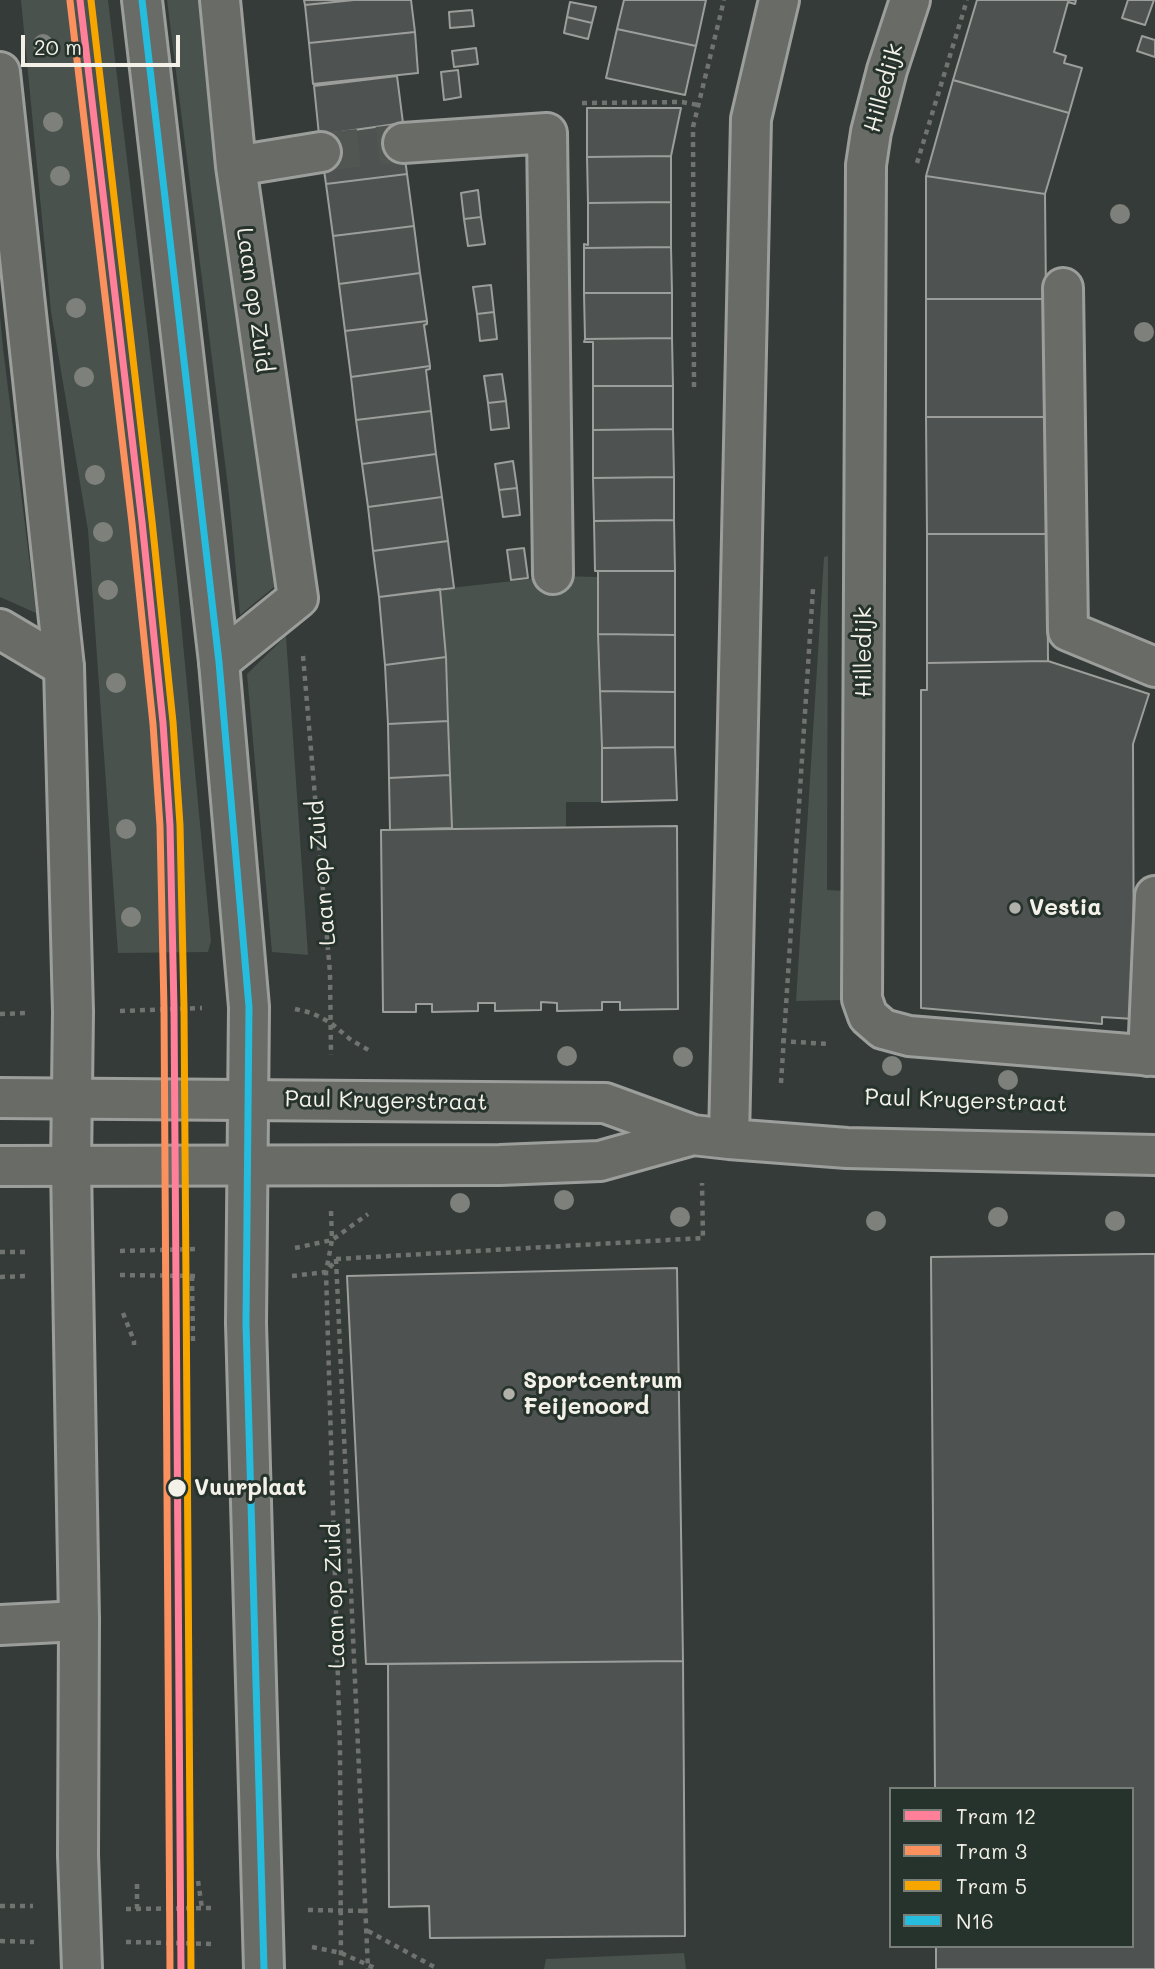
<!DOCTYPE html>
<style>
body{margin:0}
#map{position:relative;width:1155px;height:1969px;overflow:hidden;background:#353b38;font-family:Mali,sans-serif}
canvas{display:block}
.legend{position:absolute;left:889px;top:1787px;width:245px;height:161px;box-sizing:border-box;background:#26332d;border:2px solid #787f78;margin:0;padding:9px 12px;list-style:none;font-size:21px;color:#f4f1e8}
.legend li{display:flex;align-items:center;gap:14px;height:35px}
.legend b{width:35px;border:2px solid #787f78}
.scale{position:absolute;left:21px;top:35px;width:159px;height:32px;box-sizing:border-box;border:4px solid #f4f1e8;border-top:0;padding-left:9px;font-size:21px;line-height:24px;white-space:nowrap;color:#f4f1e8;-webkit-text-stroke:5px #26332d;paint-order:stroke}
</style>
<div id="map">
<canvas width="1155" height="1969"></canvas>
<ul class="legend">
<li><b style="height:9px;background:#ff8098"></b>Tram 12</li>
<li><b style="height:9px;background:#fa915f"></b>Tram 3</li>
<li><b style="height:9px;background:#f7a600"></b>Tram 5</li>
<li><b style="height:9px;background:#26bcdd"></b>N16</li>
</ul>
<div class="scale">20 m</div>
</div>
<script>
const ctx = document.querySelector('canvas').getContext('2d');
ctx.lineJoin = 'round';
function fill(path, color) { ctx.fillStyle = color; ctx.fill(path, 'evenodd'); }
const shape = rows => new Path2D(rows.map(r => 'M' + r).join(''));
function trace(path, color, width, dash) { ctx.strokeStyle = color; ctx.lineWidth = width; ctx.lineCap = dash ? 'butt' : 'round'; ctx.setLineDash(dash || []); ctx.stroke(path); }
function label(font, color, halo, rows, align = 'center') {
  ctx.font = font + ' Mali,sans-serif'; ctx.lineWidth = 6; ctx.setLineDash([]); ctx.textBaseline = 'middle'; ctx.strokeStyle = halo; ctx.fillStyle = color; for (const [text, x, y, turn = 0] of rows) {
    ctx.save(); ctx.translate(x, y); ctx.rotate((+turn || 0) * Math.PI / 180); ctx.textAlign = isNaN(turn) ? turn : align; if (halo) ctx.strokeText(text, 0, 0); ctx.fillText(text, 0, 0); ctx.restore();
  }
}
fill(shape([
 [21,0,108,0,177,579,211,941,208,952,118,953,88,530,51,312],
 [167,0,206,0,279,583,240,615,229,495],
 [0,316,3,348,36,613,0,597],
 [828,556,827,890,845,891,843,1000,796,1001,824,557],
 [559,576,598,577,602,802,566,802,566,828,452,828,447,664,440,589],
 [286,636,308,955,272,952,247,674],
 [684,1953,686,1969,544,1969,546,1959]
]), '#49524c');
const building = shape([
 [304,0,354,0,305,5,304,0],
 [354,0,411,0,415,32,309,43,305,5,354,0],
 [624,0,706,0,696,46,617,29,624,0],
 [977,0,1076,0,1075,4,1068,2,1054,52,1066,56,1064,63,1082,68,1069,113,953,80,977,0],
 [1128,0,1154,0,1145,25,1122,18,1128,0],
 [570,2,596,7,592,23,567,17,570,2],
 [472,10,474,26,450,28,449,12,472,10],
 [567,17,592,23,588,39,564,33,567,17],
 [617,29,696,46,685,95,606,78,617,29],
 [415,32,418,73,313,84,309,43,415,32],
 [1142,36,1155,40,1155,57,1137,51,1142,36],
 [476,48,478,64,454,67,452,51,476,48],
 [458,70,461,97,444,100,441,72,458,70],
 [397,76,403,123,319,135,314,86,397,76],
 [953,80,1069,113,1045,194,926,176,953,80],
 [587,108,681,108,671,156,587,157,587,108],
 [403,123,401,127,407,174,326,184,319,135,403,123],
 [671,156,671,202,588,203,587,157,671,156],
 [407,174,414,226,333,236,326,184,407,174],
 [926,176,1045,194,1046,299,926,299,926,176],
 [478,190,481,217,464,219,461,193,478,190],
 [671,202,671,247,584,248,584,244,588,245,588,203,671,202],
 [481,217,485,244,468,246,464,219,481,217],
 [414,226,420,273,339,284,333,236,414,226],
 [671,247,672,293,584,293,584,248,671,247],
 [420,273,427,321,345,331,339,284,420,273],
 [491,285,494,312,477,314,473,287,491,285],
 [584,293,672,293,672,338,585,339,584,293],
 [926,299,1046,299,1046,417,926,417,926,299],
 [494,312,497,339,480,341,477,314,494,312],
 [427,321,427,324,424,325,430,366,351,377,345,331,427,321],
 [672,338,673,386,593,386,593,342,584,342,585,339,672,338],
 [430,366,430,369,426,370,431,411,356,420,351,377,430,366],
 [502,374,506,401,488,403,484,376,502,374],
 [593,386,673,386,673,429,593,430,593,386],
 [506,401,509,428,491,430,488,403,506,401],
 [431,411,436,454,362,464,356,420,431,411],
 [926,417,1046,417,1047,534,927,534,926,417],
 [673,429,674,477,593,478,593,430,673,429],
 [436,454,442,497,368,507,362,464,436,454],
 [513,461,517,488,499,490,495,464,513,461],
 [674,477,674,520,594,521,593,478,674,477],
 [517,488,520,515,503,517,499,490,517,488],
 [442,497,448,541,373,551,368,507,442,497],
 [674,520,675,571,595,571,594,521,674,520],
 [927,534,1047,534,1048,661,927,663,927,534],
 [448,541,454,588,379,597,373,551,448,541],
 [524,548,528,578,511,580,507,550,524,548],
 [598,571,675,571,675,635,598,634,598,571],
 [440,589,446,657,385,665,379,597,440,589],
 [598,634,675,635,675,692,600,691,598,634],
 [446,657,448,721,388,724,385,665,446,657],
 [1048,661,1149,694,1133,744,1134,1019,1102,1017,1102,1024,921,1008,921,690,927,690,927,663,1048,661],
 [600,691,675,692,675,747,602,748,600,691],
 [448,721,450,775,389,778,388,724,448,721],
 [675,747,677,800,602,802,602,748,675,747],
 [450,775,452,828,390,830,389,778,450,775],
 [677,826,678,1009,620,1010,620,1002,602,1002,602,1010,557,1011,557,1003,541,1002,541,1010,495,1011,495,1003,478,1003,478,1011,432,1012,432,1004,416,1004,416,1012,383,1012,381,830,677,826],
 [1145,1254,1155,1254,1155,1969,936,1969,936,1946,1132,1946,1132,1789,935,1789,931,1257,1145,1254],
 [677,1268,683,1661,366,1664,347,1276,677,1268],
 [683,1661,685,1936,430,1938,429,1906,389,1907,388,1664,683,1661]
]);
fill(building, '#4e5250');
trace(building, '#9c9e9b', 2);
trace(shape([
 [321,152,403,143]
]), '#525652', 38, [38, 19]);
const minor = shape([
 [910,0,887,70,871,132,866,165,862,999,868,1016,883,1029,909,1036,1155,1056],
 [403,143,547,133,553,574],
 [236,166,321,152],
 [1063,288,1068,631,1155,667],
 [0,629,64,667],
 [219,662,298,598,236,166,220,0],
 [1148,1056,1155,896],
 [0,1098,605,1103,693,1135,729,1139,847,1148,1155,1155],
 [729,1139,751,119,779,0],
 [0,1166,500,1165,600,1161,693,1135],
 [0,1625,79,1621]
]);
const major = shape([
 [142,0,219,662,249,1007,246,1323,264,1969],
 [0,72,64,667,73,1012,71,1166,79,1621,78,1855,82,1969]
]);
trace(minor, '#9c9e9b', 44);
trace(major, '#9c9e9b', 44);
trace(shape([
 [582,103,682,102,698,105],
 [917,163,967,0],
 [694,387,693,127,724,0],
 [303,656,330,973,331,1055],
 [295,1009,312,1013,331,1023,351,1040,372,1052],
 [120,1011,202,1008],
 [0,1014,27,1013],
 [781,1041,828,1044],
 [781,1083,813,589],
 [331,1211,332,1240,326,1272,340,1749,341,1969],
 [295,1248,332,1240,368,1214],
 [120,1251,199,1249],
 [0,1252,27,1252],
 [336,1259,368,1969],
 [336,1259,703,1238,702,1183],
 [120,1275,199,1276],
 [192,1276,193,1342],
 [292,1276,326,1272,336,1260],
 [0,1277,28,1276],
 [123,1313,134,1341,134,1345],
 [198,1881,202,1908],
 [137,1884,137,1909],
 [0,1906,33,1906],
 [126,1909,215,1908],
 [308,1910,367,1911],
 [368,1931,438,1969],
 [0,1941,34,1942],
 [126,1942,216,1944],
 [312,1947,341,1953,377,1969]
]), '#707370', 4.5, [5, 5]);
trace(minor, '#686b66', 38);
trace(major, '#686b66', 38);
trace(shape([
 [142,0,219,662,249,1007,246,1323,264,1969]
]), '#26bcdd', 7);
trace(shape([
 [80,0,142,522,163,723,170,826,174,1009,181,1969]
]), '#ff8098', 7);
trace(shape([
 [70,1,132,523,153,724,160,826,164,1009,170,1969]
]), '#fa915f', 7);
trace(shape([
 [91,0,152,521,173,722,180,825,184,1009,191,1969]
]), '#f7a600', 7);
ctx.fillStyle = '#7e817b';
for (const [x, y] of [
 [43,44],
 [53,122],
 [60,176],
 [1120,214],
 [76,308],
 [1144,332],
 [84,377],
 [95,475],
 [103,532],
 [108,590],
 [116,683],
 [126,829],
 [131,917],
 [567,1056],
 [683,1057],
 [892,1066],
 [1008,1080],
 [564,1200],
 [460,1203],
 [680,1217],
 [998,1217],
 [876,1221],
 [1115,1221]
]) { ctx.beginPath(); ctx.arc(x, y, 10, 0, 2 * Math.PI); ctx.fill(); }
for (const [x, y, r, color] of [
 [1015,908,7,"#b1b1aa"],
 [509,1394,7,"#b1b1aa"],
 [177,1488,10,"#f4f1e8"]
]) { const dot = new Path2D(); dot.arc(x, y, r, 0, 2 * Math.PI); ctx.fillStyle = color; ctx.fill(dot); trace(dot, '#26332d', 2.5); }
label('23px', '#f4f1e8', '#26332d', [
 ["Hilledijk",884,88,-75],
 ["Laan op Zuid",254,300,82],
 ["Hilledijk",864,652,-90],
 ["Laan op Zuid",322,873,-95],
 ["Paul Krugerstraat",386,1101,1],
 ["Paul Krugerstraat",966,1101,2],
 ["Laan op Zuid",335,1596,-92]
]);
label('bold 23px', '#f4f1e8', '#26332d', [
 ["Vestia",1029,908],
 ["Sportcentrum",523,1381],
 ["Feijenoord",523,1407]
], 'left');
label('bold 23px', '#f4f1e8', '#26332d', [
 ["Vuurplaat",194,1488]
], 'left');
</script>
